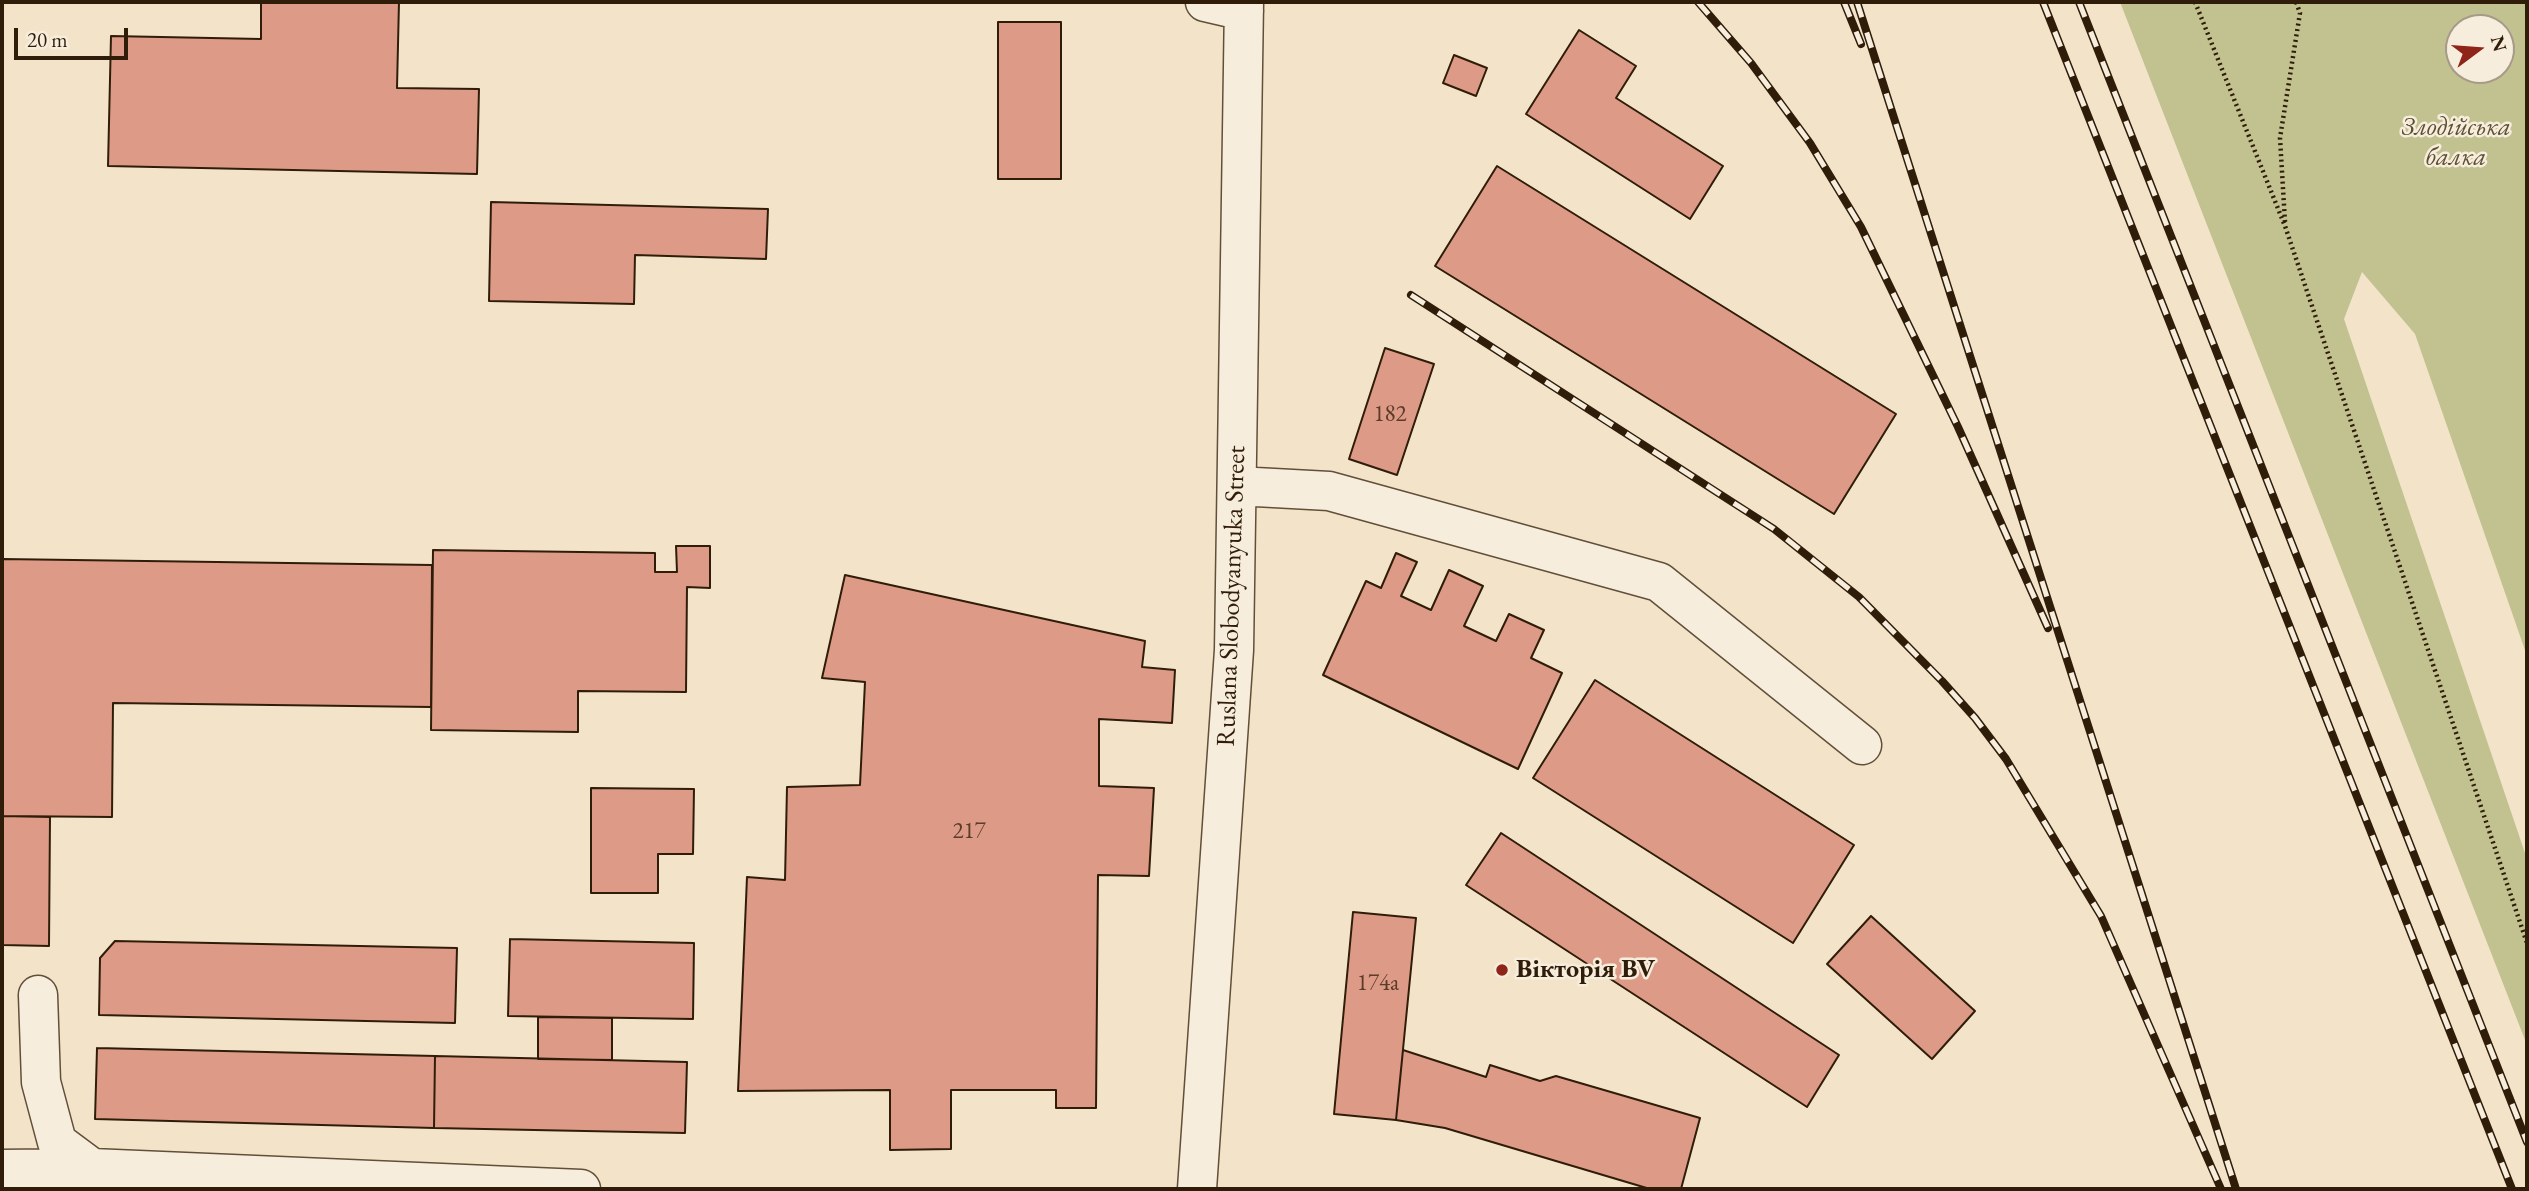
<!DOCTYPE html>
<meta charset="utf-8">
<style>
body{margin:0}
#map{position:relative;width:2529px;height:1191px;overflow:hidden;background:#f3e4c9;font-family:"EB Garamond",serif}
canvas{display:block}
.frame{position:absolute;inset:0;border:4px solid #301d09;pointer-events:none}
.north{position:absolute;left:2445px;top:14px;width:70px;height:70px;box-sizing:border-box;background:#f7eddc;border:2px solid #a79a88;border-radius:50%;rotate:74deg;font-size:19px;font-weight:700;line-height:28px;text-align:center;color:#301d09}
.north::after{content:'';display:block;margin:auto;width:24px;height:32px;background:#8f2418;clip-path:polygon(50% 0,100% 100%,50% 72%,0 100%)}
.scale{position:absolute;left:14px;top:28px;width:114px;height:32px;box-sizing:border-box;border:4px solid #301d09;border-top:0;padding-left:9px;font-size:21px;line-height:24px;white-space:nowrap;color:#301d09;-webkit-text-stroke:5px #f7eddc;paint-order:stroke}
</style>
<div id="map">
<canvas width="2529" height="1191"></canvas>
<div class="frame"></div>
<div class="north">N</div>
<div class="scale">20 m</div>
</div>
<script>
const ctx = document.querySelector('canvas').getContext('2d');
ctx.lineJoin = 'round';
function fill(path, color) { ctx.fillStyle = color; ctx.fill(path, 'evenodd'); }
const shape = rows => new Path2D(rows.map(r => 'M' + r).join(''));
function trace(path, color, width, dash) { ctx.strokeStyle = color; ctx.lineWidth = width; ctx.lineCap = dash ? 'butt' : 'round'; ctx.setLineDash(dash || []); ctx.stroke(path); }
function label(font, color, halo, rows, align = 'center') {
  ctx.font = font + ' "EB Garamond",serif'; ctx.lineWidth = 5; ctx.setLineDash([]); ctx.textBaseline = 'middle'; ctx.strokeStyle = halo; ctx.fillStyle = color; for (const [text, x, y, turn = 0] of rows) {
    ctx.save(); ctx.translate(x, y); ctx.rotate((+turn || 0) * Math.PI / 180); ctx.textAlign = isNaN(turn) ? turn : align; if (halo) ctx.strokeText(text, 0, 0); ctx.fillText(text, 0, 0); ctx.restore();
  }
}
fill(shape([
 [2120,2,2527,2,2527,656,2415,334,2362,272,2344,319,2527,859,2527,1045],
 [2459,28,2501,28,2501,70,2459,70]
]), '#c2c291');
const building = shape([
 [261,2,399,2,397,88,479,89,477,174,108,166,111,36,261,39,261,2],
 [998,22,1061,22,1061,179,998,179,998,22],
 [1579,30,1636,66,1616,98,1723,166,1690,219,1526,114,1579,30],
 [1454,55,1487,68,1476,96,1443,83,1454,55],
 [1497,166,1896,414,1834,514,1435,266,1497,166],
 [491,202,768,209,766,259,635,255,634,304,489,301,491,202],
 [1385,348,1434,364,1397,475,1349,459,1385,348],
 [676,546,710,546,710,588,687,587,686,692,578,691,578,732,431,730,433,550,655,553,655,572,677,572,676,546],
 [1396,553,1417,562,1401,596,1431,610,1449,570,1483,586,1464,626,1496,641,1509,614,1544,630,1531,658,1562,673,1518,769,1323,675,1366,581,1381,588,1396,553],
 [2,559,432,565,431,707,113,703,112,817,2,816,2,559],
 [845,575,1145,641,1142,667,1175,670,1172,723,1099,719,1099,786,1154,788,1149,876,1098,875,1096,1108,1056,1108,1056,1090,951,1090,951,1149,890,1150,890,1090,738,1091,747,877,785,880,787,787,860,785,865,682,822,678,845,575],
 [1595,680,1854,845,1793,943,1533,778,1595,680],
 [591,788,694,789,693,854,658,854,658,893,591,893,591,788],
 [2,816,50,817,49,946,2,945,2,816],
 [1501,833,1839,1055,1807,1107,1466,885,1501,833],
 [1353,912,1416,918,1396,1120,1334,1114,1353,912],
 [1871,916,1975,1011,1932,1059,1827,964,1871,916],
 [510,939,694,943,693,1019,508,1016,510,939],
 [115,941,457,948,455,1023,99,1015,100,958,115,941],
 [538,1017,612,1018,612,1060,538,1059,538,1017],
 [97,1048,435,1056,434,1128,95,1119,97,1048],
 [1403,1050,1486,1077,1490,1065,1540,1081,1556,1076,1700,1118,1681,1189,1650,1189,1445,1128,1396,1120,1403,1050],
 [435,1056,687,1062,685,1133,434,1128,435,1056]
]);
fill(building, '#dc9a87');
trace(building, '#301d09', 2);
const minor = shape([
 [1205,2,1244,11],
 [1237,486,1329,491,1659,582,1862,745],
 [38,995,41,1082,57,1142,92,1168],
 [2,1169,92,1168,581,1189],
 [1197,1189,1234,650,1244,2]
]);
trace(minor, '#614f39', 41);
trace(shape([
 [2195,2,2285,226,2527,943],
 [2285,222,2280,138,2300,13,2296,2]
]), '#301d09', 4.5, [2, 3.5]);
trace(minor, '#f7eddc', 38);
const rail = shape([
 [1698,2,1751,63,1810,143,1861,227,1958,427,2048,628],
 [1844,2,1861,44],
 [1857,2,2236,1189],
 [2043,2,2512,1189],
 [2079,2,2527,1142],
 [1411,295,1774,529,1859,597,1942,681,1975,718,2006,759,2101,916,2221,1189]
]);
trace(rail, '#301d09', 8);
trace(rail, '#f7eddc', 5, [16]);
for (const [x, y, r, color] of [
 [1502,970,7,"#8f2418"]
]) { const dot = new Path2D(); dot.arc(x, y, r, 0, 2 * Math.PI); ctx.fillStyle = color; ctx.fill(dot); trace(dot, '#f7eddc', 2.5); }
label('23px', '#5b3c28', null, [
 ["182",1390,415],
 ["217",969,832],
 ["174а",1378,984]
]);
label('italic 26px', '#5c4f32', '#f7eddc', [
 ["Злодійська",2456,128],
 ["балка",2456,158]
]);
label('26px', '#301d09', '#f7eddc', [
 ["Ruslana Slobodyanyuka Street",1232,596,-88]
]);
label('bold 26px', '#301d09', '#f7eddc', [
 ["Вікторія BV",1516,970]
], 'left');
</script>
